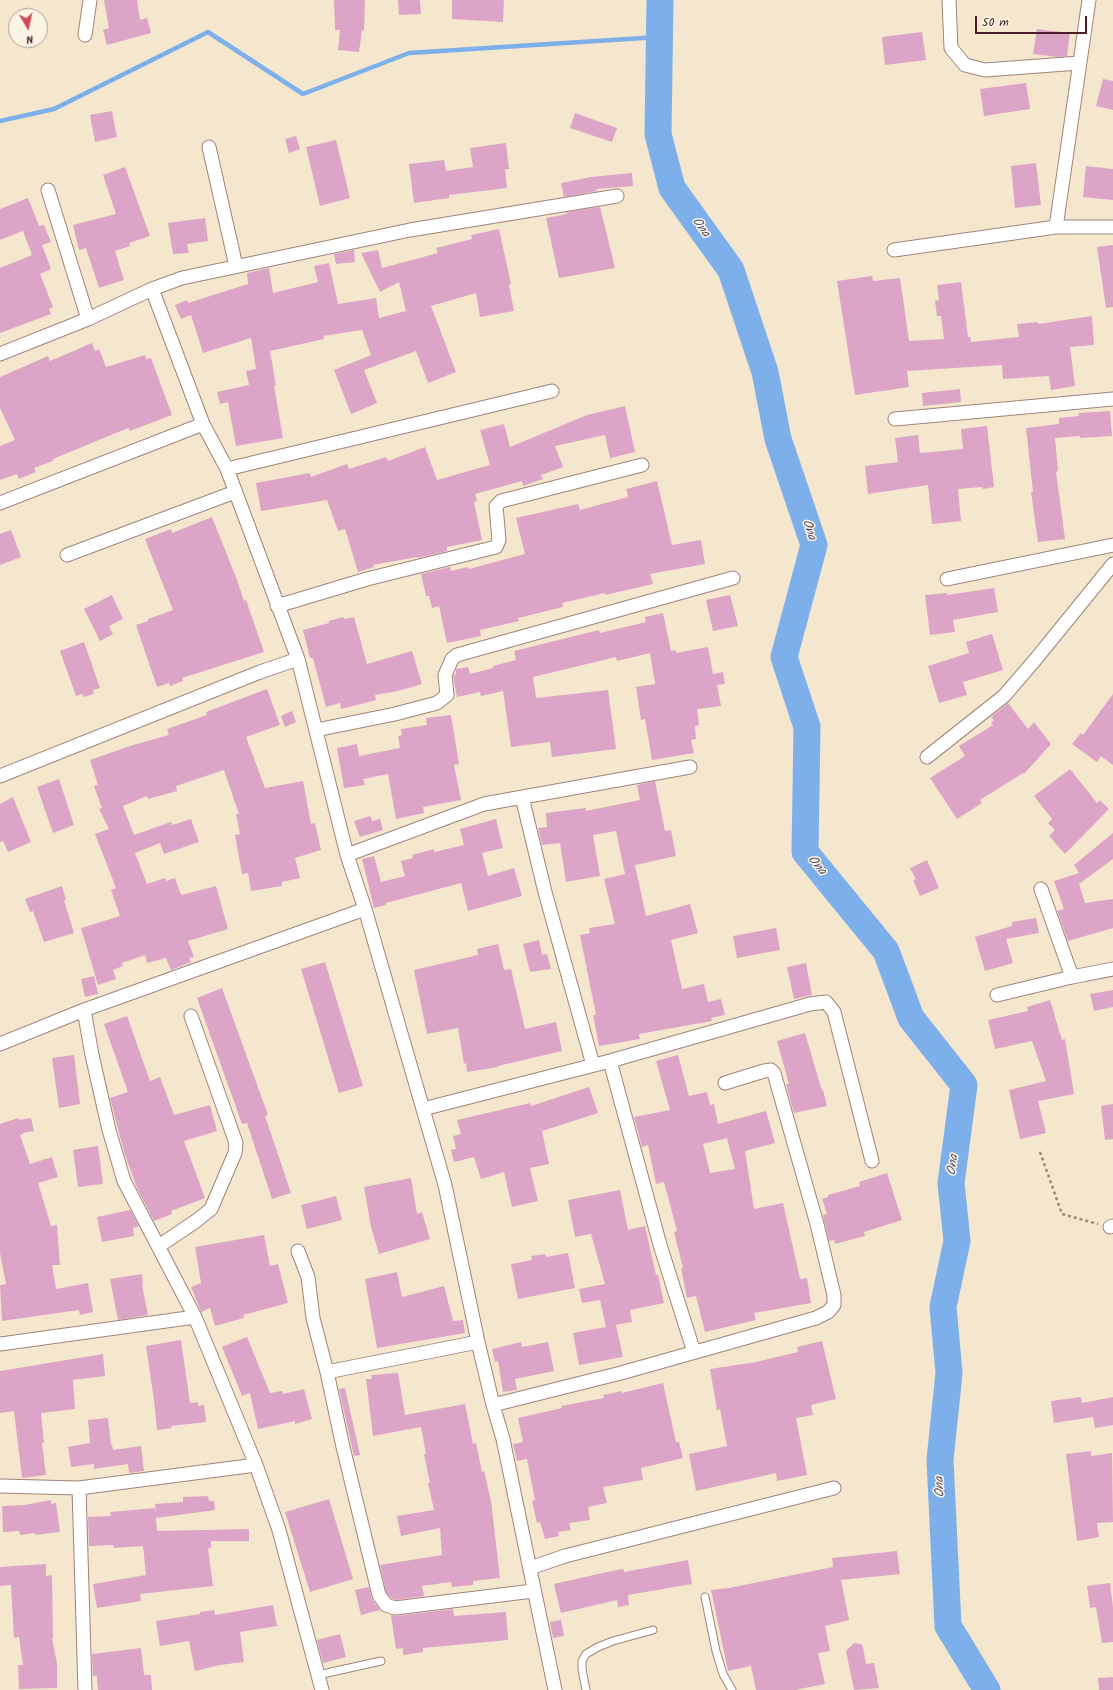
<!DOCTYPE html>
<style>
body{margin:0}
#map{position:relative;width:1113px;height:1690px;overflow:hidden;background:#f5e7cd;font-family:Kalam,sans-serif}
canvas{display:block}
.north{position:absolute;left:8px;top:8px;width:40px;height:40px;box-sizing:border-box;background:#fcf5e5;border:1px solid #b59f9b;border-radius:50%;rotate:171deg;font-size:11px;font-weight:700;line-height:16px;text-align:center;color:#4a1f2b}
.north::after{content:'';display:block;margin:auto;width:14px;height:18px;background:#d1495b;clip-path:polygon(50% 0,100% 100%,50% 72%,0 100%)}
.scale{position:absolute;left:975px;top:16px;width:112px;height:18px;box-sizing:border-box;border:2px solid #4a1f2b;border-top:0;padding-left:5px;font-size:12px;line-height:14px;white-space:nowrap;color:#4a1f2b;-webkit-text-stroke:3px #fcf5e5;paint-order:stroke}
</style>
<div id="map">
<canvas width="1113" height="1690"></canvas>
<div class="north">N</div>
<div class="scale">50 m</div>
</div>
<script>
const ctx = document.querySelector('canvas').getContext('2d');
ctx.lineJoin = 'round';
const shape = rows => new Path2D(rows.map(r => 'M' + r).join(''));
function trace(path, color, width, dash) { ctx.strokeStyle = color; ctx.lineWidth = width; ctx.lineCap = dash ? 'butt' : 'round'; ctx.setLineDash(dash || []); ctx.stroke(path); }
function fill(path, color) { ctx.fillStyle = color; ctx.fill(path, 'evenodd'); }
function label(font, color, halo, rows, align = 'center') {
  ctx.font = font + ' Kalam,sans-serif'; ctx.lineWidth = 3; ctx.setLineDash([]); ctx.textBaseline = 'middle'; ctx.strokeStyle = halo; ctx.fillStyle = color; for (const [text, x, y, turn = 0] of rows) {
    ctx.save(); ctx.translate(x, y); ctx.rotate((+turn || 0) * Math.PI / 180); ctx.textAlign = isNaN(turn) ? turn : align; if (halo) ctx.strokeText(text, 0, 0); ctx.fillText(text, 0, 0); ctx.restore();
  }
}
trace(shape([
 [0,121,54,109,208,32,303,94,409,53,659,37]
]), '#7db0ea', 4.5);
trace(shape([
 [660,0,658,134,672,188,731,270,765,372,778,439,814,545,784,657,807,727,805,852,886,951,911,1018,964,1085,951,1183,957,1241,943,1307,949,1373,940,1460,948,1626,987,1690]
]), '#7db0ea', 27);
fill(shape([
 [104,0,137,0,140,20,147,18,151,33,107,45,103,30,109,28],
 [334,0,365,0,364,31,362,30,359,52,338,50,340,30,335,30],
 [398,0,420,0,421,14,399,15],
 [452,0,504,0,503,22,452,19],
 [1037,29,1070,33,1067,56,1058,57,1033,54],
 [922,32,926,60,885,65,882,37],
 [1103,79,1113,81,1113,110,1096,106],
 [1026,83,1030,109,984,116,980,89],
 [112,111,117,137,95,142,90,115],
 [575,113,617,128,612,142,570,128],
 [296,136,300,149,289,153,285,139],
 [336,140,350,198,320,206,306,147],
 [506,143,509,169,505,169,507,188,449,195,449,198,414,203,409,164,444,160,446,171,473,167,470,148],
 [1036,163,1041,205,1015,208,1011,166],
 [1086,166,1113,169,1113,200,1083,197],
 [125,167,150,236,129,243,130,246,115,251,124,280,99,288,86,248,79,250,73,225,116,214,103,175],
 [632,173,633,186,596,189,597,191,564,197,561,183,591,177],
 [28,198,39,226,44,225,51,242,42,245,51,269,40,274,53,307,49,309,51,314,0,333,0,268,32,255,23,231,0,240,0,209],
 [600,207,615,268,559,278,546,218,567,214,566,212],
 [205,218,208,241,187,244,189,253,173,254,168,223],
 [499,229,511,284,509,285,514,311,480,317,476,293,431,306,456,372,428,383,416,351,364,370,377,403,351,414,334,370,371,355,362,330,323,336,324,339,270,351,276,386,274,386,283,438,236,446,228,402,220,404,217,392,249,385,246,371,256,369,251,338,203,353,191,315,181,319,175,305,187,300,188,303,248,284,247,273,269,268,273,293,318,282,314,266,329,263,338,304,376,298,379,318,406,311,399,282,380,292,361,253,378,250,382,268,438,253,436,248,472,239,471,235],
 [1113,245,1113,307,1106,308,1097,247],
 [354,250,355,262,336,264,334,254],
 [872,276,873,281,900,278,909,341,944,339,941,316,937,316,935,301,939,300,937,285,961,282,968,337,970,337,971,342,1019,337,1017,324,1038,322,1038,324,1092,316,1094,345,1070,347,1075,386,1051,390,1049,376,1003,379,1002,365,907,371,909,387,855,395,837,281],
 [92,343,95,351,99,349,106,367,145,355,146,359,151,358,172,415,130,431,128,428,53,459,53,461,34,468,36,472,19,479,17,474,0,480,0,446,15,440,0,408,0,377,48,356,50,361],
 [960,389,961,402,923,406,922,393],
 [625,406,635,452,610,458,605,435,555,446,563,467,541,475,543,479,523,486,522,481,475,494,477,501,474,502,482,540,447,547,447,551,418,558,417,557,373,565,374,567,358,572,345,529,338,531,327,500,261,511,256,483,310,473,311,477,347,464,349,469,386,457,388,461,425,447,437,480,490,465,480,430,504,424,510,447,587,415],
 [1110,411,1112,436,1080,438,1080,436,1055,438,1058,471,1056,472,1065,539,1038,542,1031,492,1033,492,1026,428,1059,424,1059,418,1079,416,1078,413],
 [987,426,994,487,983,489,982,487,958,489,961,521,932,524,928,485,868,494,865,466,898,462,895,438,918,435,920,453,963,449,961,429],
 [657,481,672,545,701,540,705,564,650,574,653,584,605,595,605,593,562,603,563,607,518,618,519,621,480,630,481,636,447,643,439,606,432,608,429,596,426,596,421,574,450,567,451,571,468,567,469,569,525,554,516,518,578,504,580,510,628,497,626,489],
 [212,517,237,580,244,601,246,600,264,652,182,678,183,681,170,686,169,683,157,687,136,625,148,621,148,619,173,610,145,539,171,529,172,533],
 [11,530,21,557,0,565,0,534],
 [994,588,998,612,953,620,955,632,930,635,925,595,947,593,947,595],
 [112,595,123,619,109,626,113,634,100,641,84,609],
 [730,595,738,626,713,631,706,600],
 [663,613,671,651,676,650,676,653,708,647,713,674,723,672,725,684,717,685,721,706,697,709,699,725,695,726,696,739,691,740,694,753,652,760,645,719,641,720,636,687,655,684,650,653,617,661,616,657,533,677,536,698,608,690,616,749,552,757,550,742,511,747,503,691,481,696,480,692,457,697,453,676,456,674,456,669,468,667,470,674,493,668,493,666,516,660,514,651,599,630,600,633,646,622,645,617],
 [343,617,344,619,354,617,367,664,412,651,422,684,398,691,375,695,376,700,341,709,340,703,326,707,313,658,310,658,303,630,329,623,329,621],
 [992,634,1003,670,963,682,967,695,939,703,928,666,969,653,966,642],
 [84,642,100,688,93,690,94,694,84,697,82,694,76,696,60,651],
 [267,689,280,725,246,737,265,788,303,781,311,824,315,823,321,850,295,858,300,878,282,882,282,886,251,891,248,873,242,874,235,835,240,834,236,814,239,814,224,770,176,786,177,791,148,799,147,796,123,806,134,835,171,822,172,825,191,819,199,842,164,854,160,843,135,853,147,884,165,878,166,881,175,878,181,895,216,886,228,929,188,941,194,957,189,958,191,962,171,970,166,958,147,963,145,955,122,963,123,966,113,970,116,979,98,985,81,928,120,916,111,890,116,888,95,834,109,829,99,809,102,808,94,786,98,785,90,760,133,745,169,735,167,729,207,715,206,712],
 [1113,694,1113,765,1101,756,1097,762,1072,744,1081,733,1083,735],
 [1008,703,1028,729,1034,722,1051,744,1024,774,1023,773,980,800,982,803,957,819,930,778,965,756,959,746,993,725,991,723,994,720,991,717],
 [292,711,296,722,285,727,281,716],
 [451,715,459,764,454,765,461,800,423,807,424,813,396,819,388,774,363,779,365,785,344,788,337,748,357,744,359,756,400,748,398,736,402,735,401,729,427,725,426,718],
 [1070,769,1097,803,1100,800,1109,809,1065,854,1049,836,1055,830,1048,823,1052,819,1034,796],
 [59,779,74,825,53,833,37,787],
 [655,781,665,831,671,830,676,856,635,865,646,916,690,904,698,933,671,940,682,989,704,984,708,1002,721,999,725,1015,711,1018,712,1021,639,1034,640,1039,599,1046,593,1015,596,1015,580,935,590,933,589,928,615,924,604,879,625,874,616,831,593,835,600,876,566,882,560,843,542,845,538,828,547,827,546,813,586,808,586,811,640,800,637,785],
 [13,797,31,842,8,852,3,841,0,842,0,804],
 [370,816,372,821,380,819,383,830,360,837,354,821],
 [496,819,503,848,482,853,488,876,514,868,522,896,468,911,461,883,386,903,386,905,374,908,362,859,374,856,381,882,405,876,401,861,413,858,412,855,434,849,434,852,464,845,460,829],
 [1113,833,1113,859,1079,884,1085,903,1113,899,1113,928,1068,941,1057,911,1064,909,1054,881,1079,873,1074,865],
 [927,860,939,888,920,896,913,880,916,879,910,868],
 [62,886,66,900,64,900,74,933,44,942,33,911,30,912,25,899],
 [1036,918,1039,933,1006,939,1013,963,985,971,975,937,1012,926,1012,922],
 [776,928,780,950,737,958,733,936],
 [539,940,542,955,547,954,551,969,530,972,523,944],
 [498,944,504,970,511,969,525,1029,556,1022,562,1051,498,1066,498,1067,467,1072,466,1063,464,1064,458,1028,427,1034,414,970,478,955,477,949],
 [325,962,363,1086,339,1093,301,969],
 [806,963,812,995,794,999,787,967],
 [94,976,98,994,85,997,81,979],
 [222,988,268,1115,265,1116,291,1193,272,1199,247,1123,242,1124,197,998],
 [1113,990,1113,1007,1094,1011,1090,994],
 [1050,1000,1062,1040,1065,1039,1074,1094,1038,1101,1046,1133,1020,1139,1009,1090,1046,1081,1032,1041,995,1049,988,1020,1028,1011,1027,1007],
 [127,1016,150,1081,160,1077,174,1115,210,1105,217,1131,184,1141,205,1198,171,1211,172,1214,154,1221,137,1188,124,1152,110,1098,128,1092,104,1024],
 [805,1033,822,1091,823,1090,827,1106,794,1113,786,1084,789,1084,777,1041],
 [74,1055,80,1104,59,1108,52,1058],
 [678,1055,689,1096,707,1092,710,1105,714,1104,718,1124,766,1111,775,1143,745,1151,754,1209,783,1203,800,1279,807,1278,811,1303,754,1313,756,1320,705,1332,696,1296,687,1298,681,1268,683,1268,674,1232,677,1231,664,1182,656,1184,648,1145,642,1147,634,1117,670,1110,656,1061],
 [727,1138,735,1169,710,1173,703,1144],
 [589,1087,598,1113,542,1131,549,1164,530,1168,538,1201,512,1207,504,1172,481,1179,474,1157,454,1162,451,1150,456,1149,453,1136,461,1134,457,1120,530,1103,531,1106],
 [1113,1104,1113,1139,1105,1140,1101,1106],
 [18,1118,19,1120,31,1118,34,1131,23,1133,23,1134,20,1135,30,1164,52,1157,58,1177,38,1183,51,1226,57,1225,60,1265,52,1265,56,1289,88,1283,93,1312,80,1315,79,1310,2,1321,0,1285,6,1284,0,1253,0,1124],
 [98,1146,103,1184,78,1187,73,1150],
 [887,1173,902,1220,864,1232,865,1236,857,1238,835,1244,834,1240,829,1241,823,1215,827,1214,822,1199,828,1197,828,1195,860,1186,859,1182],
 [411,1178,417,1214,422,1212,430,1239,379,1254,371,1227,364,1187],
 [620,1190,628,1230,645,1226,656,1275,658,1275,664,1303,630,1310,632,1322,610,1326,616,1325,623,1357,579,1365,573,1333,606,1327,600,1300,582,1303,579,1289,605,1284,591,1234,575,1237,568,1200],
 [336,1196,342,1220,307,1229,301,1205],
 [130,1210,139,1226,133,1228,134,1236,102,1242,97,1217],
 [264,1235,270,1266,278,1264,288,1303,243,1315,244,1318,215,1326,210,1308,201,1312,191,1287,201,1283,195,1247],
 [568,1253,575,1288,518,1299,511,1264,532,1260,531,1256,545,1254,546,1257],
 [397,1272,402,1297,444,1286,453,1321,463,1320,465,1333,377,1348,365,1279],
 [142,1274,143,1285,142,1285,148,1315,118,1320,110,1279],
 [247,1337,270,1393,282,1391,283,1394,304,1389,312,1419,295,1424,295,1421,258,1429,250,1393,242,1396,222,1347],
 [181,1340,190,1403,198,1402,198,1406,204,1405,206,1422,171,1426,172,1428,157,1430,154,1400,146,1346],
 [822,1341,836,1399,811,1405,813,1415,796,1418,807,1475,777,1481,776,1473,696,1491,689,1454,727,1446,720,1409,717,1410,710,1369,756,1362,798,1352,797,1347],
 [521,1342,522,1347,548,1342,554,1371,515,1379,517,1390,503,1392,498,1361,495,1362,492,1349],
 [103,1354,105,1376,73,1380,75,1409,41,1413,44,1443,42,1443,46,1475,22,1478,14,1411,0,1413,0,1371],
 [398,1373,405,1415,465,1404,473,1444,476,1443,482,1472,484,1471,491,1501,500,1578,473,1581,473,1585,452,1587,451,1582,422,1586,424,1596,396,1600,391,1598,386,1592,380,1565,442,1555,440,1528,401,1536,397,1516,434,1510,428,1483,430,1483,424,1454,426,1454,421,1427,373,1436,366,1379,372,1379,371,1375],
 [663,1383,676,1442,679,1442,683,1458,641,1468,643,1480,603,1487,607,1503,588,1507,590,1520,569,1523,571,1530,558,1532,559,1536,545,1539,540,1522,537,1523,532,1501,535,1500,527,1459,517,1461,513,1444,523,1442,518,1418,562,1408,561,1406,604,1398,603,1395,622,1391,622,1393],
 [345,1388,360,1455,354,1456,339,1389],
 [1081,1397,1082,1403,1113,1397,1113,1425,1095,1428,1093,1417,1054,1423,1051,1401],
 [108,1418,111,1445,112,1445,113,1450,141,1446,144,1471,129,1473,128,1464,94,1469,94,1464,71,1467,68,1447,90,1443,88,1420],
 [1091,1451,1091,1456,1112,1453,1113,1522,1097,1523,1099,1537,1077,1541,1066,1454],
 [208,1496,209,1501,214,1501,215,1510,156,1518,157,1531,249,1529,249,1541,211,1541,211,1548,208,1548,213,1586,140,1594,141,1601,97,1608,93,1584,146,1575,143,1546,114,1548,113,1545,89,1546,88,1517,111,1516,110,1512,155,1508,156,1513,155,1504,183,1502,183,1497],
 [329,1499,353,1579,310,1592,285,1512],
 [51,1500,51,1504,56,1503,60,1532,35,1535,35,1533,20,1535,19,1531,3,1532,2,1506,24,1505],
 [897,1551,900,1574,841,1580,849,1620,825,1626,830,1651,818,1653,825,1684,795,1690,756,1690,751,1666,728,1671,711,1590,729,1588,833,1567,832,1558],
 [688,1560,692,1584,628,1595,629,1605,618,1607,617,1600,561,1613,554,1584,607,1572,623,1569,624,1572],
 [46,1564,46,1576,52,1575,53,1638,52,1638,57,1664,57,1688,19,1689,18,1665,23,1665,19,1637,14,1638,11,1585,0,1586,0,1567],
 [1110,1583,1113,1607,1113,1642,1102,1643,1096,1607,1090,1608,1087,1586],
 [369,1587,372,1599,380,1610,361,1615,355,1590],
 [273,1605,277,1626,240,1632,244,1662,220,1665,195,1671,189,1641,160,1646,156,1621,200,1614,200,1612,214,1610,215,1615],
 [453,1609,454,1616,506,1612,508,1640,423,1648,423,1652,403,1655,403,1648,396,1649,391,1615,396,1616],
 [561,1620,564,1636,553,1638,550,1622],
 [340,1634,346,1657,323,1663,317,1640],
 [854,1643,861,1644,863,1647,866,1664,874,1663,879,1688,854,1690,846,1651],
 [141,1648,144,1675,151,1675,152,1690,98,1690,97,1676,93,1676,92,1654],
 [1113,1677,1113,1690,1099,1690,1098,1678]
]), '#dca5c8');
const lane = shape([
 [705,1597,716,1651,723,1674,732,1690],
 [318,1675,381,1661],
 [586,1690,582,1669,582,1661,586,1654,598,1647,613,1641,653,1630]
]);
const street = shape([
 [949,0,951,48,965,65,985,70,1079,63],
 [85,35,90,0],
 [209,147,236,266],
 [48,190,88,319],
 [1056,227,1089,0],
 [894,250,1056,227,1113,227],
 [152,289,203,424,227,469,298,659,347,855,365,909,445,1185,478,1342,493,1405,503,1439,555,1690],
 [0,354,88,319,152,289,182,278,410,230,617,196],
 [895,419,1113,399],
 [227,469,552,391],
 [0,503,203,424],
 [67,555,235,492],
 [947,579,1113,545],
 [277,606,367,579,496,547,499,540,496,506,501,501,642,465],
 [316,730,395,714,437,703,447,695,445,675,452,659,457,655,733,578],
 [927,757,1004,696,1035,660,1113,564],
 [0,776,260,672,298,659],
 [522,797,545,892,593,1065],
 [347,855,484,804,690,767],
 [1041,889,1072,977,1113,969],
 [997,995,1072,977],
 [84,1010,92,1055,109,1130,124,1181,195,1317,256,1465,279,1530,322,1690],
 [0,1044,84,1010,365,909],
 [610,1061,810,1004,826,1002,834,1012,872,1161],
 [423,1109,610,1061,660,1245,694,1352],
 [1110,1227,1113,1226],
 [159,1246,196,1221,211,1209,235,1153,236,1143,191,1016],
 [298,1251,308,1277,313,1318,327,1372],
 [478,1342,327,1372,343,1447,379,1595,386,1605,395,1608,533,1591],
 [0,1344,195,1317],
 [493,1405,621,1373,816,1318,828,1312,834,1305,834,1295,817,1224,774,1073,771,1070,764,1071,725,1083],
 [0,1486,79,1488,256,1465],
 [79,1488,85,1690],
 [530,1568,565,1556,834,1488]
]);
trace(lane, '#a0837c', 9);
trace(street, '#a0837c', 15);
trace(shape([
 [1040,1152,1062,1214,1098,1224]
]), '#a0837c', 2.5, [3, 3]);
trace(lane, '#fff', 7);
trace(street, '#fff', 13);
label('italic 13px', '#5c526e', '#fcf5e5', [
 ["Ona",700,228,54],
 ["Ona",808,530,72],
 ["Ona",816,866,50],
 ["Ona",954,1165,-83],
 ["Ona",941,1487,-93]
]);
</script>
